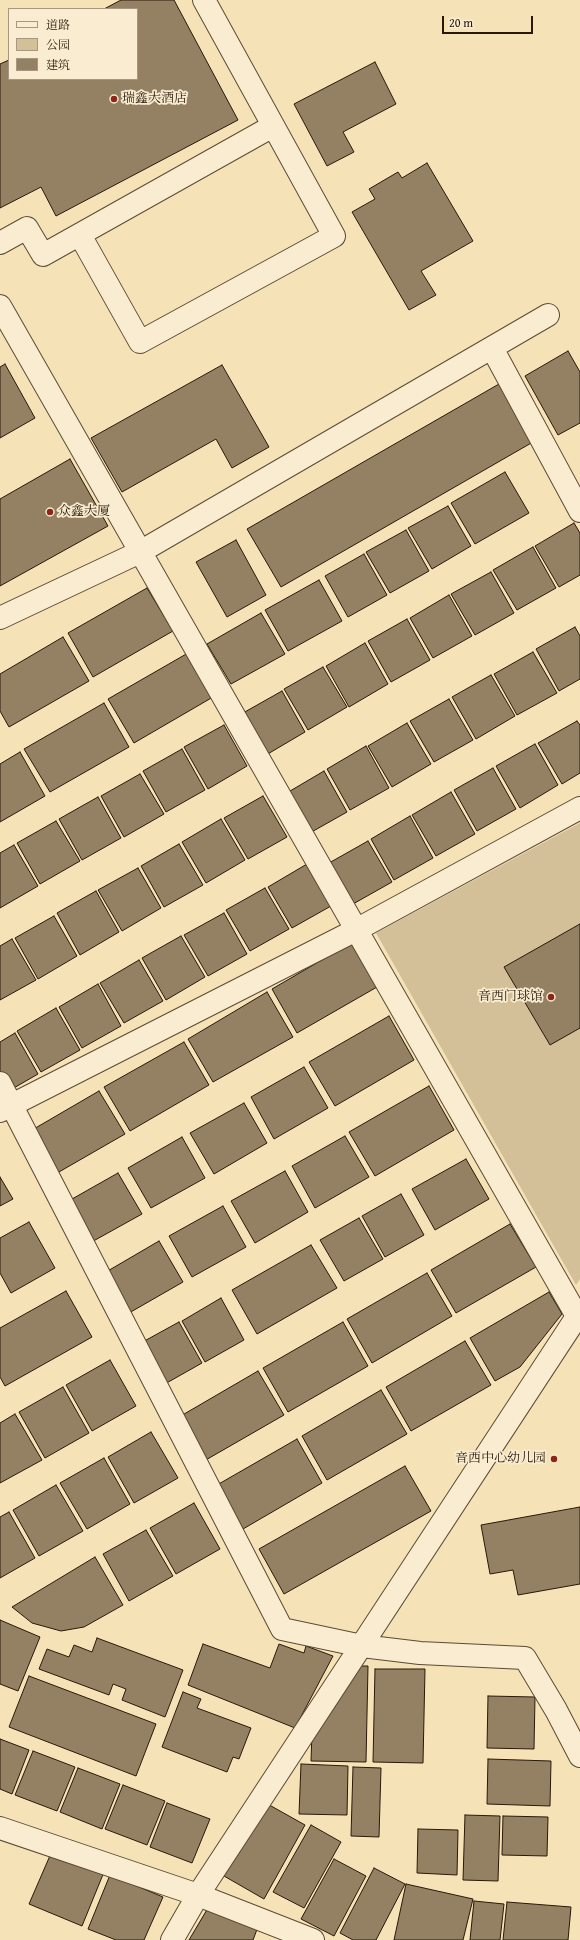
<!DOCTYPE html>
<meta charset="utf-8">
<style>
body{margin:0}
#map{position:relative;width:580px;height:1940px;overflow:hidden;background:#f6e2b7;font-family:"Gentium Book Plus","Noto Serif SC",serif}
canvas{display:block}
.legend{position:absolute;left:8px;top:8px;width:130px;height:72px;box-sizing:border-box;background:#f9ecd0;border:1px solid #a69780;margin:0;padding:5px 7px;list-style:none;font-size:12px;color:#291809}
.legend li{display:flex;align-items:center;gap:8px;height:20px}
.legend b{width:20px;border:1px solid #a69780}
.scale{position:absolute;left:442px;top:16px;width:91px;height:18px;box-sizing:border-box;border:2px solid #291809;border-top:0;padding-left:5px;font-size:12px;line-height:14px;white-space:nowrap;color:#291809;-webkit-text-stroke:3px #f9ecd0;paint-order:stroke}
</style>
<div id="map">
<canvas width="580" height="1940"></canvas>
<ul class="legend">
<li><b style="height:5px;background:#f9ecd0"></b>道路</li>
<li><b style="height:11px;background:#d3c099"></b>公园</li>
<li><b style="height:11px;background:#948163"></b>建筑</li>
</ul>
<div class="scale">20 m</div>
</div>
<script>
const ctx = document.querySelector('canvas').getContext('2d');
ctx.lineJoin = 'round';
function fill(path, color) { ctx.fillStyle = color; ctx.fill(path, 'evenodd'); }
const shape = rows => new Path2D(rows.map(r => 'M' + r).join(''));
function trace(path, color, width, dash) { ctx.strokeStyle = color; ctx.lineWidth = width; ctx.lineCap = dash ? 'butt' : 'round'; ctx.setLineDash(dash || []); ctx.stroke(path); }
function label(font, color, halo, rows, align = 'center') {
  ctx.font = font + ' "Gentium Book Plus","Noto Serif SC",serif'; ctx.lineWidth = 3.5; ctx.setLineDash([]); ctx.textBaseline = 'middle'; ctx.strokeStyle = halo; ctx.fillStyle = color; for (const [text, x, y, turn = 0] of rows) {
    ctx.save(); ctx.translate(x, y); ctx.rotate((+turn || 0) * Math.PI / 180); ctx.textAlign = isNaN(turn) ? turn : align; if (halo) ctx.strokeText(text, 0, 0); ctx.fillText(text, 0, 0); ctx.restore();
  }
}
fill(shape([
 [580,823,580,1279,576,1285,376,933]
]), '#d3c099');
const building = shape([
 [121,0,174,0,238,120,56,216,41,187,0,208,0,64,9,60,9,79,137,79,137,9,104,9,121,0],
 [375,62,396,104,343,132,354,152,327,166,294,104,375,62],
 [427,163,473,241,421,271,436,295,409,310,352,212,375,199,369,189,398,172,402,178,427,163],
 [568,351,580,372,580,423,558,435,525,376,568,351],
 [5,364,35,418,0,438,0,367,5,364],
 [222,365,269,447,232,468,216,439,122,492,91,438,222,365],
 [499,384,533,442,281,587,247,529,499,384],
 [70,459,108,526,0,586,0,499,70,459],
 [505,472,529,513,475,544,451,503,505,472],
 [448,506,471,546,432,569,408,528,448,506],
 [574,523,580,533,580,575,559,587,535,546,574,523],
 [406,530,429,571,390,593,366,552,406,530],
 [236,540,266,595,227,617,196,562,236,540],
 [533,547,556,588,517,610,493,570,533,547],
 [364,554,387,595,348,617,325,576,364,554],
 [491,572,514,613,475,635,451,594,491,572],
 [319,580,342,621,288,651,265,610,319,580],
 [147,588,173,631,93,677,68,633,147,588],
 [449,595,472,636,433,658,410,618,449,595],
 [261,613,285,654,231,684,207,644,261,613],
 [407,619,430,660,391,682,368,641,407,619],
 [575,627,580,636,580,679,559,691,536,649,575,627],
 [63,637,89,681,9,727,0,711,0,674,63,637],
 [365,643,388,684,349,707,326,666,365,643],
 [533,652,557,693,517,715,494,674,533,652],
 [188,653,213,697,134,743,108,699,188,653],
 [323,667,347,707,308,730,284,689,323,667],
 [491,675,515,716,476,739,452,697,491,675],
 [282,691,305,732,266,755,243,713,282,691],
 [449,699,473,740,434,762,410,721,449,699],
 [104,703,129,747,50,792,24,749,104,703],
 [577,721,580,725,580,773,562,784,538,743,577,721],
 [407,723,431,764,392,787,368,746,407,723],
 [224,725,247,766,208,789,184,747,224,725],
 [535,744,558,785,520,808,496,766,535,744],
 [366,746,389,788,350,810,327,769,366,746],
 [182,749,205,790,166,812,143,771,182,749],
 [20,752,45,796,0,822,0,764,20,752],
 [493,768,516,809,477,831,454,790,493,768],
 [324,771,347,812,308,834,285,794,324,771],
 [140,774,164,814,124,837,101,796,140,774],
 [451,792,475,834,436,856,412,815,451,792],
 [263,796,287,837,248,859,224,818,263,796],
 [98,797,121,838,82,860,59,819,98,797],
 [410,816,433,858,394,880,371,839,410,816],
 [221,819,245,860,206,883,182,842,221,819],
 [56,821,80,861,40,884,17,843,56,821],
 [368,841,392,882,353,904,329,863,368,841],
 [179,844,203,885,164,907,141,866,179,844],
 [14,845,38,886,0,908,0,853,14,845],
 [307,864,331,906,292,928,268,887,307,864],
 [138,868,161,908,122,931,98,890,138,868],
 [265,888,289,929,250,951,226,910,265,888],
 [96,891,119,932,80,955,57,913,96,891],
 [224,913,247,954,208,976,184,935,224,913],
 [54,916,77,956,38,979,15,938,54,916],
 [580,924,580,1028,550,1045,504,967,580,924],
 [181,936,205,977,166,1000,142,958,181,936],
 [12,939,36,980,0,1000,0,946,12,939],
 [351,943,377,987,297,1033,272,989,351,943],
 [139,960,163,1001,124,1023,100,983,139,960],
 [98,984,121,1026,82,1048,59,1007,98,984],
 [267,992,293,1037,213,1082,188,1039,267,992],
 [56,1008,80,1050,41,1072,17,1031,56,1008],
 [389,1016,414,1060,335,1106,309,1062,389,1016],
 [15,1033,38,1074,0,1096,0,1042,15,1033],
 [184,1042,209,1085,130,1131,104,1087,184,1042],
 [304,1067,328,1108,274,1139,251,1097,304,1067],
 [429,1086,454,1130,375,1176,349,1132,429,1086],
 [99,1091,125,1134,45,1180,20,1137,99,1091],
 [244,1103,267,1143,214,1174,190,1133,244,1103],
 [345,1136,369,1177,315,1208,292,1166,345,1136],
 [182,1137,205,1178,151,1208,128,1168,182,1137],
 [466,1159,489,1199,435,1230,412,1189,466,1159],
 [285,1171,308,1212,255,1243,231,1201,285,1171],
 [118,1173,142,1214,88,1244,65,1203,118,1173],
 [0,1177,13,1199,0,1206,0,1177],
 [401,1194,424,1235,385,1257,362,1216,401,1194],
 [223,1206,246,1247,192,1277,169,1236,223,1206],
 [359,1218,383,1259,344,1281,320,1240,359,1218],
 [29,1222,55,1268,11,1293,0,1273,0,1238,29,1222],
 [510,1224,536,1267,456,1313,431,1270,510,1224],
 [159,1241,183,1282,129,1313,106,1272,159,1241],
 [311,1245,337,1288,257,1334,232,1290,311,1245],
 [427,1273,452,1316,372,1363,347,1319,427,1273],
 [66,1291,92,1337,5,1386,0,1377,0,1328,66,1291],
 [549,1292,562,1314,520,1367,495,1381,470,1338,549,1292],
 [221,1298,244,1340,205,1362,182,1321,221,1298],
 [179,1322,202,1363,163,1385,139,1344,179,1322],
 [343,1322,368,1366,288,1412,263,1368,343,1322],
 [465,1341,491,1385,411,1431,386,1387,465,1341],
 [110,1360,136,1406,92,1431,66,1385,110,1360],
 [258,1371,284,1415,204,1461,179,1417,258,1371],
 [63,1387,89,1433,45,1458,19,1412,63,1387],
 [381,1390,407,1434,327,1480,302,1436,381,1390],
 [15,1414,42,1460,0,1483,0,1423,15,1414],
 [151,1432,178,1478,134,1503,108,1457,151,1432],
 [297,1439,322,1483,243,1529,217,1485,297,1439],
 [104,1458,130,1504,87,1529,60,1483,104,1458],
 [405,1466,431,1511,284,1594,259,1549,405,1466],
 [56,1485,83,1531,39,1556,13,1510,56,1485],
 [194,1503,220,1549,176,1574,150,1528,194,1503],
 [580,1507,580,1584,518,1595,513,1570,490,1574,481,1525,580,1507],
 [9,1512,35,1558,0,1578,0,1517,9,1512],
 [146,1530,173,1576,129,1601,103,1554,146,1530],
 [95,1557,123,1605,84,1627,61,1631,32,1623,12,1607,95,1557],
 [0,1620,40,1637,18,1691,0,1684,0,1620],
 [97,1638,183,1670,165,1717,122,1700,126,1689,113,1684,109,1695,39,1669,47,1649,69,1657,74,1645,92,1652,97,1638],
 [203,1644,270,1668,279,1644,304,1653,306,1646,333,1656,295,1728,188,1685,203,1644],
 [355,1666,368,1666,366,1762,311,1761,312,1732,355,1666],
 [375,1669,425,1669,423,1763,373,1762,375,1669],
 [29,1676,156,1724,136,1776,9,1727,29,1676],
 [183,1692,201,1699,197,1708,251,1728,239,1759,233,1757,227,1772,162,1747,183,1692],
 [488,1696,535,1697,534,1749,487,1748,488,1696],
 [0,1739,29,1750,12,1794,0,1789,0,1739],
 [33,1751,75,1767,57,1811,15,1795,33,1751],
 [488,1759,551,1761,550,1806,487,1804,488,1759],
 [301,1764,348,1766,347,1815,299,1814,301,1764],
 [353,1767,381,1768,379,1837,351,1836,353,1767],
 [78,1768,120,1784,102,1829,60,1812,78,1768],
 [123,1785,165,1801,147,1845,105,1829,123,1785],
 [264,1802,305,1825,264,1899,224,1876,264,1802],
 [167,1803,210,1819,192,1863,150,1847,167,1803],
 [465,1815,500,1816,498,1881,463,1880,465,1815],
 [503,1816,548,1817,547,1856,502,1855,503,1816],
 [311,1825,341,1842,304,1908,273,1892,311,1825],
 [418,1829,458,1830,457,1875,417,1873,418,1829],
 [52,1851,104,1872,82,1926,29,1904,52,1851],
 [334,1859,366,1876,334,1936,301,1919,334,1859],
 [374,1868,405,1884,376,1940,353,1940,340,1933,374,1868],
 [110,1875,163,1897,144,1940,116,1940,88,1929,110,1875],
 [406,1884,473,1899,463,1940,394,1940,406,1884],
 [474,1901,504,1904,500,1940,470,1940,474,1901],
 [507,1902,571,1907,568,1940,503,1940,507,1902],
 [208,1908,259,1924,253,1940,189,1940,208,1908]
]);
fill(building, '#948163');
trace(building, '#291809', 1);
const street = shape([
 [80,235,140,342,334,236,204,0],
 [0,243,27,228,43,255,273,126],
 [0,306,577,1316],
 [492,348,580,511],
 [0,618,140,552,548,315],
 [0,1083,282,1629,362,1646,420,1653,525,1658,556,1710,580,1756],
 [0,1111,356,930,580,808],
 [0,1828,198,1895,313,1940],
 [172,1940,198,1895,580,1312]
]);
trace(street, '#5c4a34', 24);
trace(street, '#f9ecd0', 22);
for (const [x, y, r, color] of [
 [114,99,4,"#8f2418"],
 [50,512,4,"#8f2418"],
 [551,997,4,"#8f2418"],
 [554,1459,4,"#8f2418"]
]) { const dot = new Path2D(); dot.arc(x, y, r, 0, 2 * Math.PI); ctx.fillStyle = color; ctx.fill(dot); trace(dot, '#f9ecd0', 1.5); }
label('13px', '#291809', '#f9ecd0', [
 ["瑞鑫大酒店",122,99],
 ["众鑫大厦",58,512],
 ["音西门球馆",543,997,"right"],
 ["音西中心幼儿园",546,1459,"right"]
], 'left');
</script>
